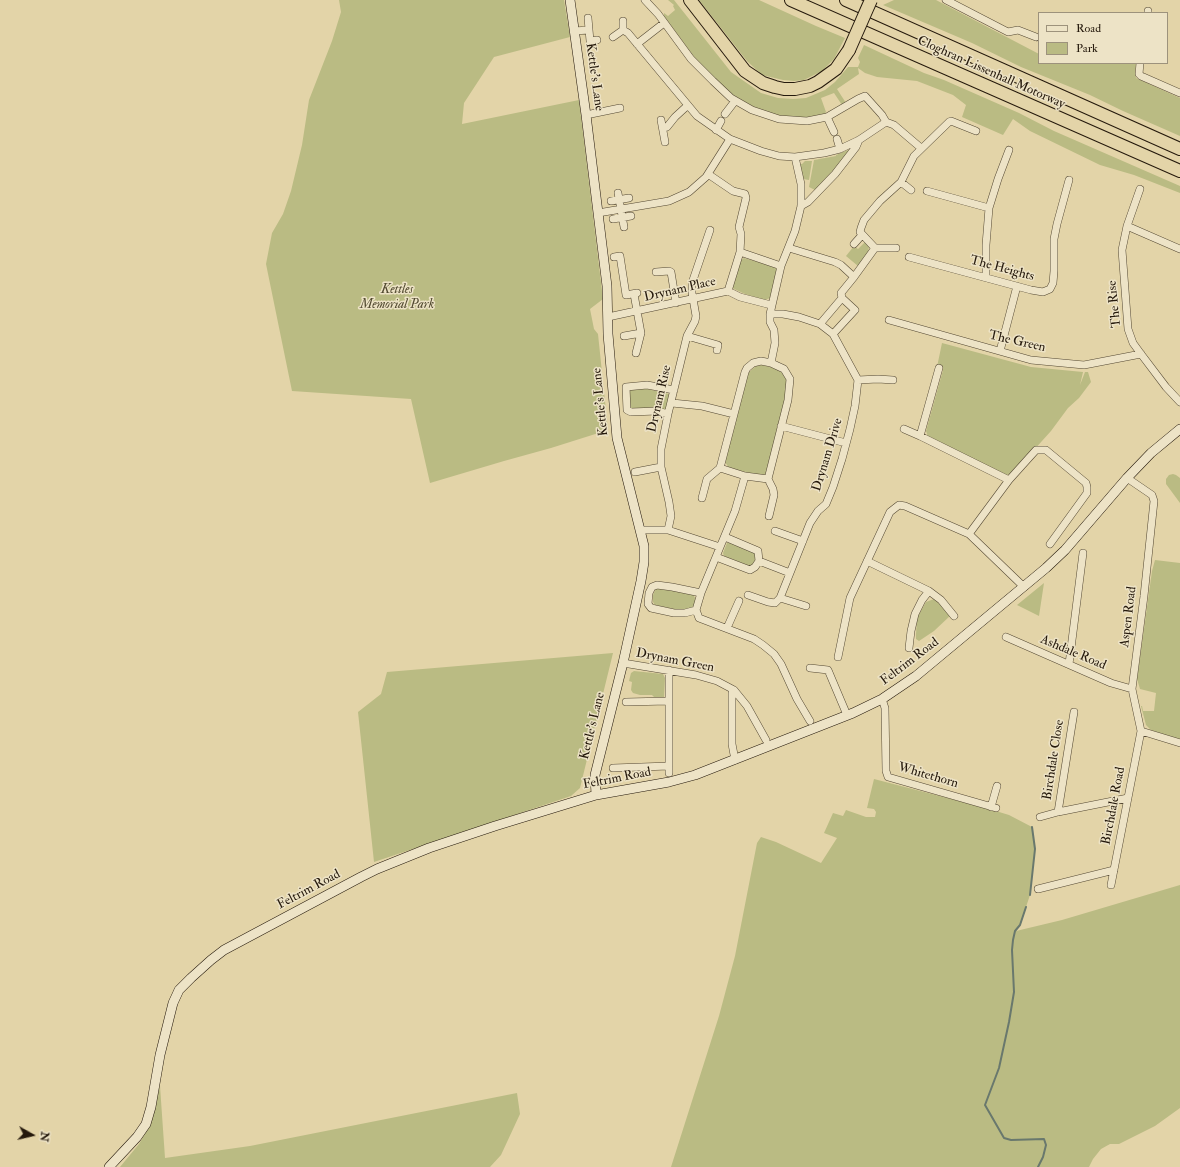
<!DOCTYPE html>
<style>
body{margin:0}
#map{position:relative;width:1180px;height:1167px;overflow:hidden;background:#e3d4a8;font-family:"IM FELL Double Pica",serif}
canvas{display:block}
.legend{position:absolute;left:1038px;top:12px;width:130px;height:52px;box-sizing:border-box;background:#ede3c6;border:1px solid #9d927c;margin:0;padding:5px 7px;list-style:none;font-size:12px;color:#25190c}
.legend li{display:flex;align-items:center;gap:8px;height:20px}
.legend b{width:20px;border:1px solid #9d927c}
.north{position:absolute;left:12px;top:1115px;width:40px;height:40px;-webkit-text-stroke:3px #ede3c6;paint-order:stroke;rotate:98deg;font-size:11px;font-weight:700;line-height:16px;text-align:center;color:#25190c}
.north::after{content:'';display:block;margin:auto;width:14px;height:18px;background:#25190c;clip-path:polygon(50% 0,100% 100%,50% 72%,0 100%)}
</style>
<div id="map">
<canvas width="1180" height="1167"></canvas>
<ul class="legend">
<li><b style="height:5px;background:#ede3c6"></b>Road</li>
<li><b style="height:11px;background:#babb83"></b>Park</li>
</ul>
<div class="north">N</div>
</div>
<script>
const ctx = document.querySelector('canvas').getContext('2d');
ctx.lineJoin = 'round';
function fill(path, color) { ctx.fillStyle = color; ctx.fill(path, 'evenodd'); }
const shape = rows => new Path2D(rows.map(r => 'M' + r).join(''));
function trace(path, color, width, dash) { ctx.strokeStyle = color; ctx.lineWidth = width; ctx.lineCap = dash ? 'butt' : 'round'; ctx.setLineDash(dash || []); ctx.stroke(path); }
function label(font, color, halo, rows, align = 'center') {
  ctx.font = font + ' "IM FELL Double Pica",serif'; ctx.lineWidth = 3; ctx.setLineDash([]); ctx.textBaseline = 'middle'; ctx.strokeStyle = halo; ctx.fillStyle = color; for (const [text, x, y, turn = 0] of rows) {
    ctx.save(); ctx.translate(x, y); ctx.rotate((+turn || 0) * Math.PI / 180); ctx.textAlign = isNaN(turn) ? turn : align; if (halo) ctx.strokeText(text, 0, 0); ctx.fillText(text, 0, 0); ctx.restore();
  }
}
fill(shape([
 [339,0,564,0,570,37,494,57,464,103,462,124,579,100,603,299,590,309,594,329,598,334,608,430,551,448,504,461,430,483,411,399,292,391,266,264,272,233,283,214,291,191,302,145,309,100,332,41,341,12],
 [668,0,674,0,731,72,761,93,778,98,793,99,806,98,825,90,835,82,848,67,858,67,860,62,858,58,864,45,924,73,944,80,1019,113,1054,131,1180,186,1180,193,1134,175,1100,165,1030,131,1013,119,1003,135,962,117,966,105,953,95,917,81,877,77,865,73,858,68,859,74,837,89,846,103,842,105,834,93,821,98,826,112,825,114,806,118,781,117,765,112,736,98,720,86,695,58,664,16,664,13,668,16,675,10,673,6,674,5],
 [699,0,759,0,816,26,845,38,834,59,822,71,804,80,794,81,783,80,762,75,747,61],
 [894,0,936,0,1039,54,1039,63,1136,63,1135,72,1136,78,1180,98,1180,136,1123,111,1090,95,1021,67,972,43,883,5],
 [848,150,849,153,815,190,809,187,814,160,836,156,836,155],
 [805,161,812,161,809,180,803,179,800,164,802,164],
 [865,242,869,246,868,253,858,266,846,256,854,246,858,249],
 [744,258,775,267,777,270,770,298,765,300,745,294,732,288,741,260],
 [942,343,1031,367,1083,372,1080,385,1085,372,1088,372,1091,382,1079,398,1068,408,1051,431,1014,472,1007,475,928,437,926,431,943,370,937,367],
 [762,365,781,370,787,377,788,390,767,473,762,476,729,468,725,462,748,373,756,366],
 [631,388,643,388,669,394,667,408,664,410,630,409,628,392],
 [1173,474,1176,475,1180,478,1180,503,1166,484,1166,479,1169,475],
 [731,542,754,551,756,555,754,564,750,566,747,565,724,556,723,553,727,543],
 [1155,560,1180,563,1180,740,1151,730,1146,725,1141,706,1142,706,1143,711,1154,711,1156,693,1140,689,1137,679,1152,571],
 [1044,583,1039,616,1017,605],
 [656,588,662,588,693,594,696,600,695,605,690,609,679,610,655,605,653,602,653,595],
 [934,599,938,600,951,615,934,631,919,641,916,639,916,634,917,618,926,602],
 [613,653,580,788,571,796,374,862,358,712,381,694,387,672],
 [634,671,663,674,665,678,664,697,654,697,652,695,640,695,633,693,631,690,632,682,629,681,631,673],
 [874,779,986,808,1009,815,1032,827,1035,849,1030,895,1020,925,1016,931,1062,920,1180,885,1180,1108,1155,1126,1119,1144,1110,1144,1101,1149,1093,1159,1089,1167,671,1167,719,1016,735,956,757,843,761,837,776,842,821,863,837,838,824,833,833,813,843,816,846,810,866,817,875,817,876,812,874,809,867,808],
 [160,1086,165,1158,250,1146,517,1093,520,1114,501,1155,490,1167,120,1167,139,1144,149,1127]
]), '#babb83');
trace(shape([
 [1030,895,1035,849,1032,827],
 [1026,907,1020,925,1015,931,1013,940,1012,950,1014,992,1009,1022,999,1068,985,1105,1004,1138,1011,1140,1044,1139,1046,1145,1043,1157,1038,1167]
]), '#69786d', 2);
const street = shape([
 [645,0,658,14,691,59,713,81,731,98,752,110,779,119,807,121,827,117,858,99,865,96,882,115,886,122],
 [946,0,1008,32,1018,30,1036,37],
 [1148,13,1148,11],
 [588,18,590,41,597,40],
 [623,30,623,21],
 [574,31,589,30],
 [613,37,623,30,628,33,697,116,730,139,761,151,779,156,795,157,824,153,840,149,859,140,886,122,894,125,921,148],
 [637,44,664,23],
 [1140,63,1139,74,1141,76,1180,93],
 [725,114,735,101],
 [586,115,620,108],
 [827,117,834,132],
 [661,120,665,142],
 [663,128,667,127,675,117,687,106],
 [716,130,721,121],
 [837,139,840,149],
 [708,174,733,191,745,194,746,198,739,227,741,234,740,252],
 [901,182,911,190],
 [1140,189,1127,226,1122,250,1128,329,1133,343,1141,354,1166,387,1180,402],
 [927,191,989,208],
 [618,193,624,227],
 [611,201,629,198],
 [801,206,808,202,835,174,856,147,859,140],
 [598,213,669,201,689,192,706,177,730,139],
 [613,219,631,216],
 [1127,226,1180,249],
 [854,244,862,235],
 [789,248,835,262,841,265,854,277,841,293,842,298],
 [875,248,860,232,861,228,864,220,880,201,901,182,914,156,949,122,951,121,976,131],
 [614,257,620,256,626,295,637,293],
 [909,257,1031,290,1043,292,1050,289,1053,283,1054,271,1054,239,1057,224,1069,180],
 [781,266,795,231,801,206,801,184,795,157],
 [656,272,669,271,671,272,676,303],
 [854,277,875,248,896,248],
 [986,277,986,245,989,208,998,179,1009,150],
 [634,294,641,333,636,353],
 [771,305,740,297,728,291,740,252,781,266,770,314,783,314,799,317,820,324,833,334,858,380,855,406,850,429,842,459,833,487,826,504,818,511,810,523,780,598,806,606],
 [770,314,770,322,774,330,775,343,771,363],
 [608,317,728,291],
 [889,320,1031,360,1084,365,1141,354],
 [820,324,842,298,855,310,833,334],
 [624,336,641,333],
 [687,336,718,345,717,350],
 [1000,351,1017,286],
 [939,368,920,436,1009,480],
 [858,380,878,379,893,380],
 [672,403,702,406,734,414],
 [668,414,657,411,631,412,627,410,626,387,647,385,674,390],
 [781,426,846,443],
 [904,429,920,436],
 [720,468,745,372,747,368,753,363,761,361,771,363,784,369,790,379,788,400,768,479],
 [720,468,745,476,768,479],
 [635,472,661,467],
 [768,479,773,489,774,495,769,516],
 [702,498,707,479,720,468],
 [640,530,668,530,720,547],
 [668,530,671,516,669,502,661,467,661,449,668,414,687,336,695,321,696,316,692,293,692,283,710,230],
 [775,531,803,541],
 [969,534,1009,480,1036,450,1046,450,1086,483,1087,487,1087,493,1050,544],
 [716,557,750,570,755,567,759,561,758,551,725,537],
 [759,561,790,573],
 [867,561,929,591,941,600,954,616],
 [748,595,768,602,775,603,780,598],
 [696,610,699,618,754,639,763,645,774,654,781,664,797,699,810,721],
 [696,610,701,593,735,511,745,476],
 [696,610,685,613,674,613,651,608,648,604,649,593,652,587,657,585,672,587,701,593],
 [727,628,739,601],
 [1006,637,1111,683,1132,689],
 [909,648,911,631,915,614,922,600,929,591],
 [838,657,850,598,890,512,899,505,905,506,969,534,1024,587],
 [623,663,696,675,717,681,734,690,747,706,766,740],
 [1069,664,1083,553],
 [810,668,828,670,847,715],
 [669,670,669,773],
 [734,690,732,693,732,744,735,760],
 [882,699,885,708,886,771,888,777,996,808],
 [626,702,668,701],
 [1141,731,1180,743],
 [613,768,669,766],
 [991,807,997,786],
 [1058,812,1074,712],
 [1040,817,1058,812,1128,798],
 [1111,885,1141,731,1132,689,1144,596,1154,501,1152,495,1127,478],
 [1038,889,1114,870]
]);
const secondary = shape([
 [570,0,586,115,607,286,608,334,617,438,644,546,644,562,641,581,623,663,595,775,596,795],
 [109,1167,137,1137,146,1124,151,1107,160,1055,173,1003,179,990,191,978,211,960,224,950,361,877,377,869,429,848,495,826,596,795,669,782,695,775,853,713,882,699,916,676,1046,568,1065,550,1127,478,1151,453,1180,429]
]);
const highway = shape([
 [690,0,745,71,763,83,775,87,784,89,795,89,810,86,818,82,836,69,849,50],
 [791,0,1180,171],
 [846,0,1180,149]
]);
trace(street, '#544833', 8);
trace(secondary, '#25190c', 10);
trace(highway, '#25190c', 14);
trace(street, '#ede3c6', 7);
trace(secondary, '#ede3c6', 9);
trace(highway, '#e3d4a8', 12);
const highwayBridge = shape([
 [849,50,871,0]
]);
trace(highwayBridge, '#25190c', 14, []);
trace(highwayBridge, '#e3d4a8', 12);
label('13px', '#25190c', '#ede3c6', [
 ["Cloghran Lissenhall Motorway",991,73,24],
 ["Kettle's Lane",594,77,82],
 ["The Heights",1002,269,15],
 ["Drynam Place",680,290,-13],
 ["The Rise",1115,304,-96],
 ["The Green",1017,342,13],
 ["Drynam Rise",660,399,-77],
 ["Kettle's Lane",601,402,-96],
 ["Drynam Drive",828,455,-73],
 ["Aspen Road",1129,617,-83],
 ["Ashdale Road",1073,653,23],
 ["Drynam Green",675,661,11],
 ["Feltrim Road",910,662,-37],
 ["Kettle's Lane",593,726,-76],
 ["Birchdale Close",1054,760,-81],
 ["Whitethorn",928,776,16],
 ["Feltrim Road",617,779,-11],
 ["Birchdale Road",1114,806,-79],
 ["Feltrim Road",309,890,-28]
]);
label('italic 13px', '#524a30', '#ede3c6', [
 ["Kettles",397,290],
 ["Memorial Park",397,305]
]);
</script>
